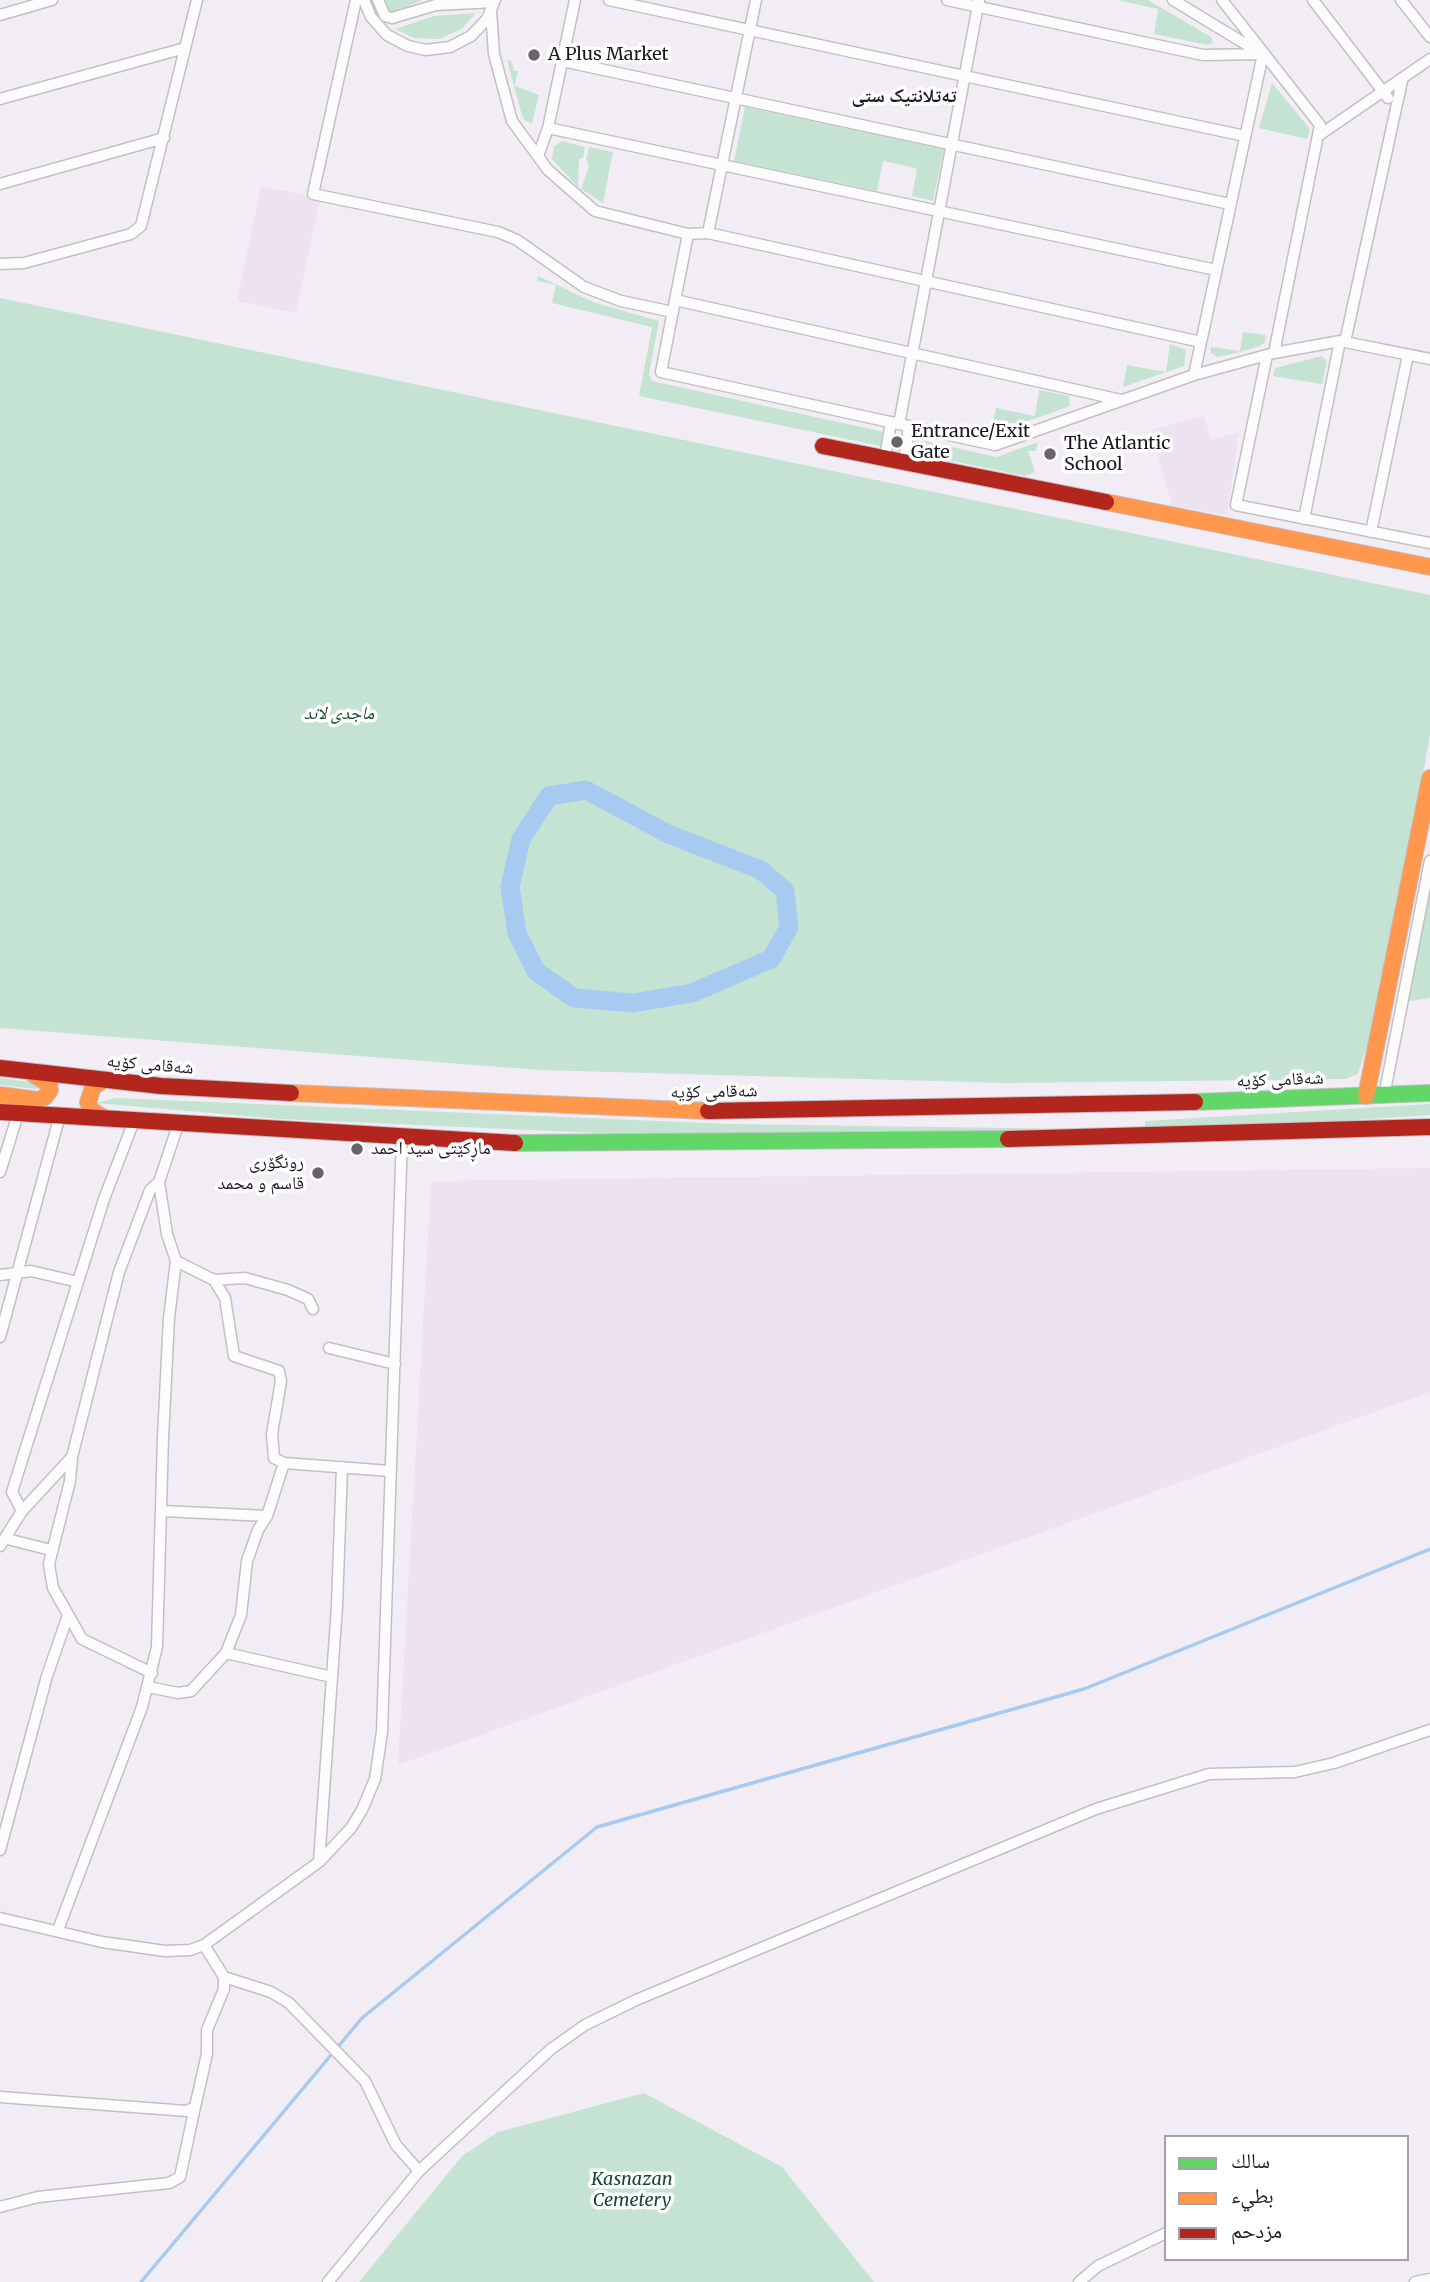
<!DOCTYPE html>
<meta charset="utf-8">
<style>
body{margin:0}
#map{position:relative;width:1430px;height:2282px;overflow:hidden;background:#f2edf4;font-family:Merriweather,"Noto Naskh Arabic",serif}
canvas{display:block}
.legend{position:absolute;left:1164px;top:2135px;width:245px;height:126px;box-sizing:border-box;background:#fff;border:2px solid #a4a3a5;margin:0;padding:9px 12px;list-style:none;font-size:21px;color:#1c181d}
.legend li{display:flex;align-items:center;gap:14px;height:35px}
.legend b{width:35px;border:2px solid #a4a3a5}
</style>
<div id="map">
<canvas width="1430" height="2282"></canvas>
<ul class="legend">
<li><b style="height:9px;background:#63d668"></b>سالك</li>
<li><b style="height:9px;background:#ff974d"></b>بطيء</li>
<li><b style="height:9px;background:#b3261e"></b>مزدحم</li>
</ul>
</div>
<script>
const ctx = document.querySelector('canvas').getContext('2d');
ctx.lineJoin = 'round';
function fill(path, color) { ctx.fillStyle = color; ctx.fill(path, 'evenodd'); }
const shape = rows => new Path2D(rows.map(r => 'M' + r).join(''));
function trace(path, color, width, dash) { ctx.strokeStyle = color; ctx.lineWidth = width; ctx.lineCap = dash ? 'butt' : 'round'; ctx.setLineDash(dash || []); ctx.stroke(path); }
function label(font, color, halo, rows, align = 'center') {
  ctx.font = font + ' Merriweather,"Noto Naskh Arabic",serif'; ctx.lineWidth = 7; ctx.setLineDash([]); ctx.textBaseline = 'middle'; ctx.strokeStyle = halo; ctx.fillStyle = color; for (const [text, x, y, turn = 0] of rows) {
    ctx.save(); ctx.translate(x, y); ctx.rotate((+turn || 0) * Math.PI / 180); ctx.textAlign = isNaN(turn) ? turn : align; if (halo) ctx.strokeText(text, 0, 0); ctx.fillText(text, 0, 0); ctx.restore();
  }
}
fill(shape([
 [261,186,320,198,296,313,237,301],
 [1204,416,1211,440,1239,432,1227,515,1172,506,1151,430],
 [1430,1168,1430,1392,398,1765,431,1181]
]), '#ece2f0');
fill(shape([
 [384,0,423,0,390,13],
 [1117,0,1148,0,1211,37,1213,43,1208,45,1154,34,1158,9],
 [476,13,462,29,439,39,414,38,395,29,435,16],
 [507,60,512,61,514,71,518,71,515,86,539,95,532,124,524,120,521,112],
 [1272,83,1310,129,1307,139,1259,128],
 [745,107,944,149,933,201,912,196,917,169,903,165,883,161,877,191,734,161],
 [562,141,585,147,583,158,579,159,578,187,552,159,554,146],
 [589,147,613,152,603,203,581,189,589,166,586,160],
 [538,276,593,302,659,321,649,374,652,381,997,457,1038,442,1036,451,1028,451,1035,472,1025,476,639,396,652,327,552,303,556,285,537,281],
 [0,298,1430,595,1430,734,1388,979,1358,1074,1346,1079,1006,1083,539,1070,0,1028],
 [1243,332,1266,335,1265,342,1260,346,1240,352,1217,357,1211,353,1211,347,1240,351],
 [1170,344,1186,350,1184,366,1123,387,1127,365,1166,372],
 [1322,356,1327,362,1322,384,1273,376,1275,368],
 [1039,390,1069,396,1070,406,998,432,991,432,996,408,1035,416],
 [1430,872,1430,998,1403,1002],
 [0,1078,36,1083,38,1089,0,1085],
 [115,1098,730,1124,1080,1129,918,1140,759,1140,280,1119,96,1103],
 [1430,1104,1430,1115,1310,1123,1145,1127,1145,1121],
 [644,2093,782,2167,874,2282,359,2282,462,2156,498,2132]
]), '#c5e3d2');
trace(shape([
 [141,2282,362,2018,597,1827,1084,1689,1430,1549]
]), '#a7cbf0', 3.5);
trace(shape([
 [586,790,668,834,761,870,785,891,789,927,771,959,692,993,633,1003,574,998,536,971,517,933,510,887,521,839,549,796,586,790]
]), '#a7cbf0', 19);
const street = shape([
 [356,0,313,194,498,232,517,240,584,287,621,301,673,312],
 [364,0,371,17,387,35,408,46,426,50,450,47,471,36,487,19,495,0],
 [378,0,385,16,392,18,436,5,494,2],
 [609,0,1245,136],
 [947,0,1203,55,1263,54],
 [1173,0,1257,51],
 [1222,0,1320,125,1274,353],
 [1313,0,1388,98],
 [1401,0,1430,37],
 [491,11,494,54,512,121,548,170,595,211,688,234,708,233,1201,342],
 [0,15,52,0],
 [562,61,1230,204],
 [0,99,185,48],
 [548,128,1216,270],
 [1318,136,1430,59],
 [538,156,548,128,575,0],
 [0,184,164,138],
 [708,233,756,0],
 [688,234,661,372,995,445,1194,375,1274,353,1340,341,1430,359],
 [0,264,24,263,131,234,141,226,197,0],
 [675,300,1121,400],
 [1345,342,1402,81],
 [1267,355,1236,505,1430,543],
 [1194,375,1263,54],
 [899,424,979,0],
 [885,457,891,422],
 [904,461,909,426],
 [1304,519,1340,341],
 [1371,532,1408,355],
 [1384,1096,1430,861],
 [0,1172,18,1114],
 [176,1261,214,1280,245,1278,288,1290,308,1299,313,1309],
 [0,1275,31,1271,78,1282],
 [0,1337,60,1115],
 [329,1348,395,1364],
 [72,1457,70,1481,49,1564,53,1588,82,1639,152,1673],
 [284,1463,390,1471],
 [22,1511,12,1492,104,1199,134,1121],
 [163,1511,267,1516],
 [7,1539,51,1550],
 [0,1546,22,1511,72,1457,119,1272,150,1190,159,1182,179,1122],
 [226,1653,332,1677],
 [148,1687,178,1693,191,1691,226,1653,241,1615,247,1561,258,1530,267,1516,284,1463,274,1458,272,1434,281,1381,279,1371,234,1356,225,1298,214,1280],
 [0,1850,47,1676,67,1618],
 [319,1862,337,1606,342,1467],
 [0,1918,102,1942,165,1951,190,1950,204,1945,319,1862,351,1828,362,1810,375,1779,382,1732,402,1136],
 [58,1930,142,1707,157,1647,163,1438,169,1318,176,1261,167,1234,159,1182],
 [224,1977,271,1992,289,2003,365,2081,396,2145,419,2171],
 [0,2097,187,2111,195,2107,207,2054,207,2030,224,1989,224,1977,204,1945],
 [0,2207,38,2197,169,2183,180,2177,195,2107],
 [328,2282,419,2171,551,2049,585,2025,636,2000,1096,1809,1209,1774,1295,1772,1334,1763,1430,1730],
 [1079,2282,1098,2266,1166,2233],
 [1415,2282,1430,2279]
]);
const fast = shape([
 [1195,1102,1430,1093],
 [515,1143,1008,1139]
]);
const slow = shape([
 [1106,502,1430,567],
 [102,1081,93,1087,88,1102,91,1110,104,1118],
 [291,1093,708,1111],
 [0,1095,38,1100,45,1097,50,1090,49,1084,33,1074],
 [1366,1096,1430,778]
]);
const jam = shape([
 [823,446,1106,502],
 [0,1068,161,1086,291,1093],
 [708,1111,1195,1102],
 [0,1112,515,1143],
 [1008,1139,1430,1127]
]);
trace(street, '#c3bfc4', 13);
trace(fast, '#c3bfc4', 18);
trace(slow, '#c3bfc4', 18);
trace(jam, '#c3bfc4', 18);
trace(street, '#fdfcfd', 10);
trace(fast, '#63d668', 16);
trace(slow, '#ff974d', 16);
trace(jam, '#b3261e', 16);
for (const [x, y, r, color] of [
 [534,55,7,"#676368"],
 [897,442,7,"#676368"],
 [1050,454,7,"#676368"],
 [357,1149,7,"#676368"],
 [318,1173,7,"#676368"]
]) { const dot = new Path2D(); dot.arc(x, y, r, 0, 2 * Math.PI); ctx.fillStyle = color; ctx.fill(dot); trace(dot, '#fff', 2.5); }
label('18px', '#1c181d', '#fff', [
 ["A Plus Market",548,55],
 ["Entrance/Exit",911,432],
 ["Gate",911,453],
 ["The Atlantic",1064,444],
 ["School",1064,465],
 ["ماڕکێتی سید احمد",371,1149],
 ["رونگۆری",304,1163,"right"],
 ["قاسم و محمد",304,1184,"right"]
], 'left');
label('italic 18px', '#14492e', '#fff', [
 ["ماجدی لاند",339,714],
 ["Kasnazan",632,2180],
 ["Cemetery",632,2201]
]);
label('18px', '#1c181d', '#fff', [
 ["شەقامی کۆیە",150,1065,5],
 ["شەقامی کۆیە",1280,1080,-2],
 ["شەقامی کۆیە",714,1092,-1]
]);
label('bold 19px', '#1c181d', '#fff', [
 ["تەتلانتیک ستی",904,97]
]);
</script>
